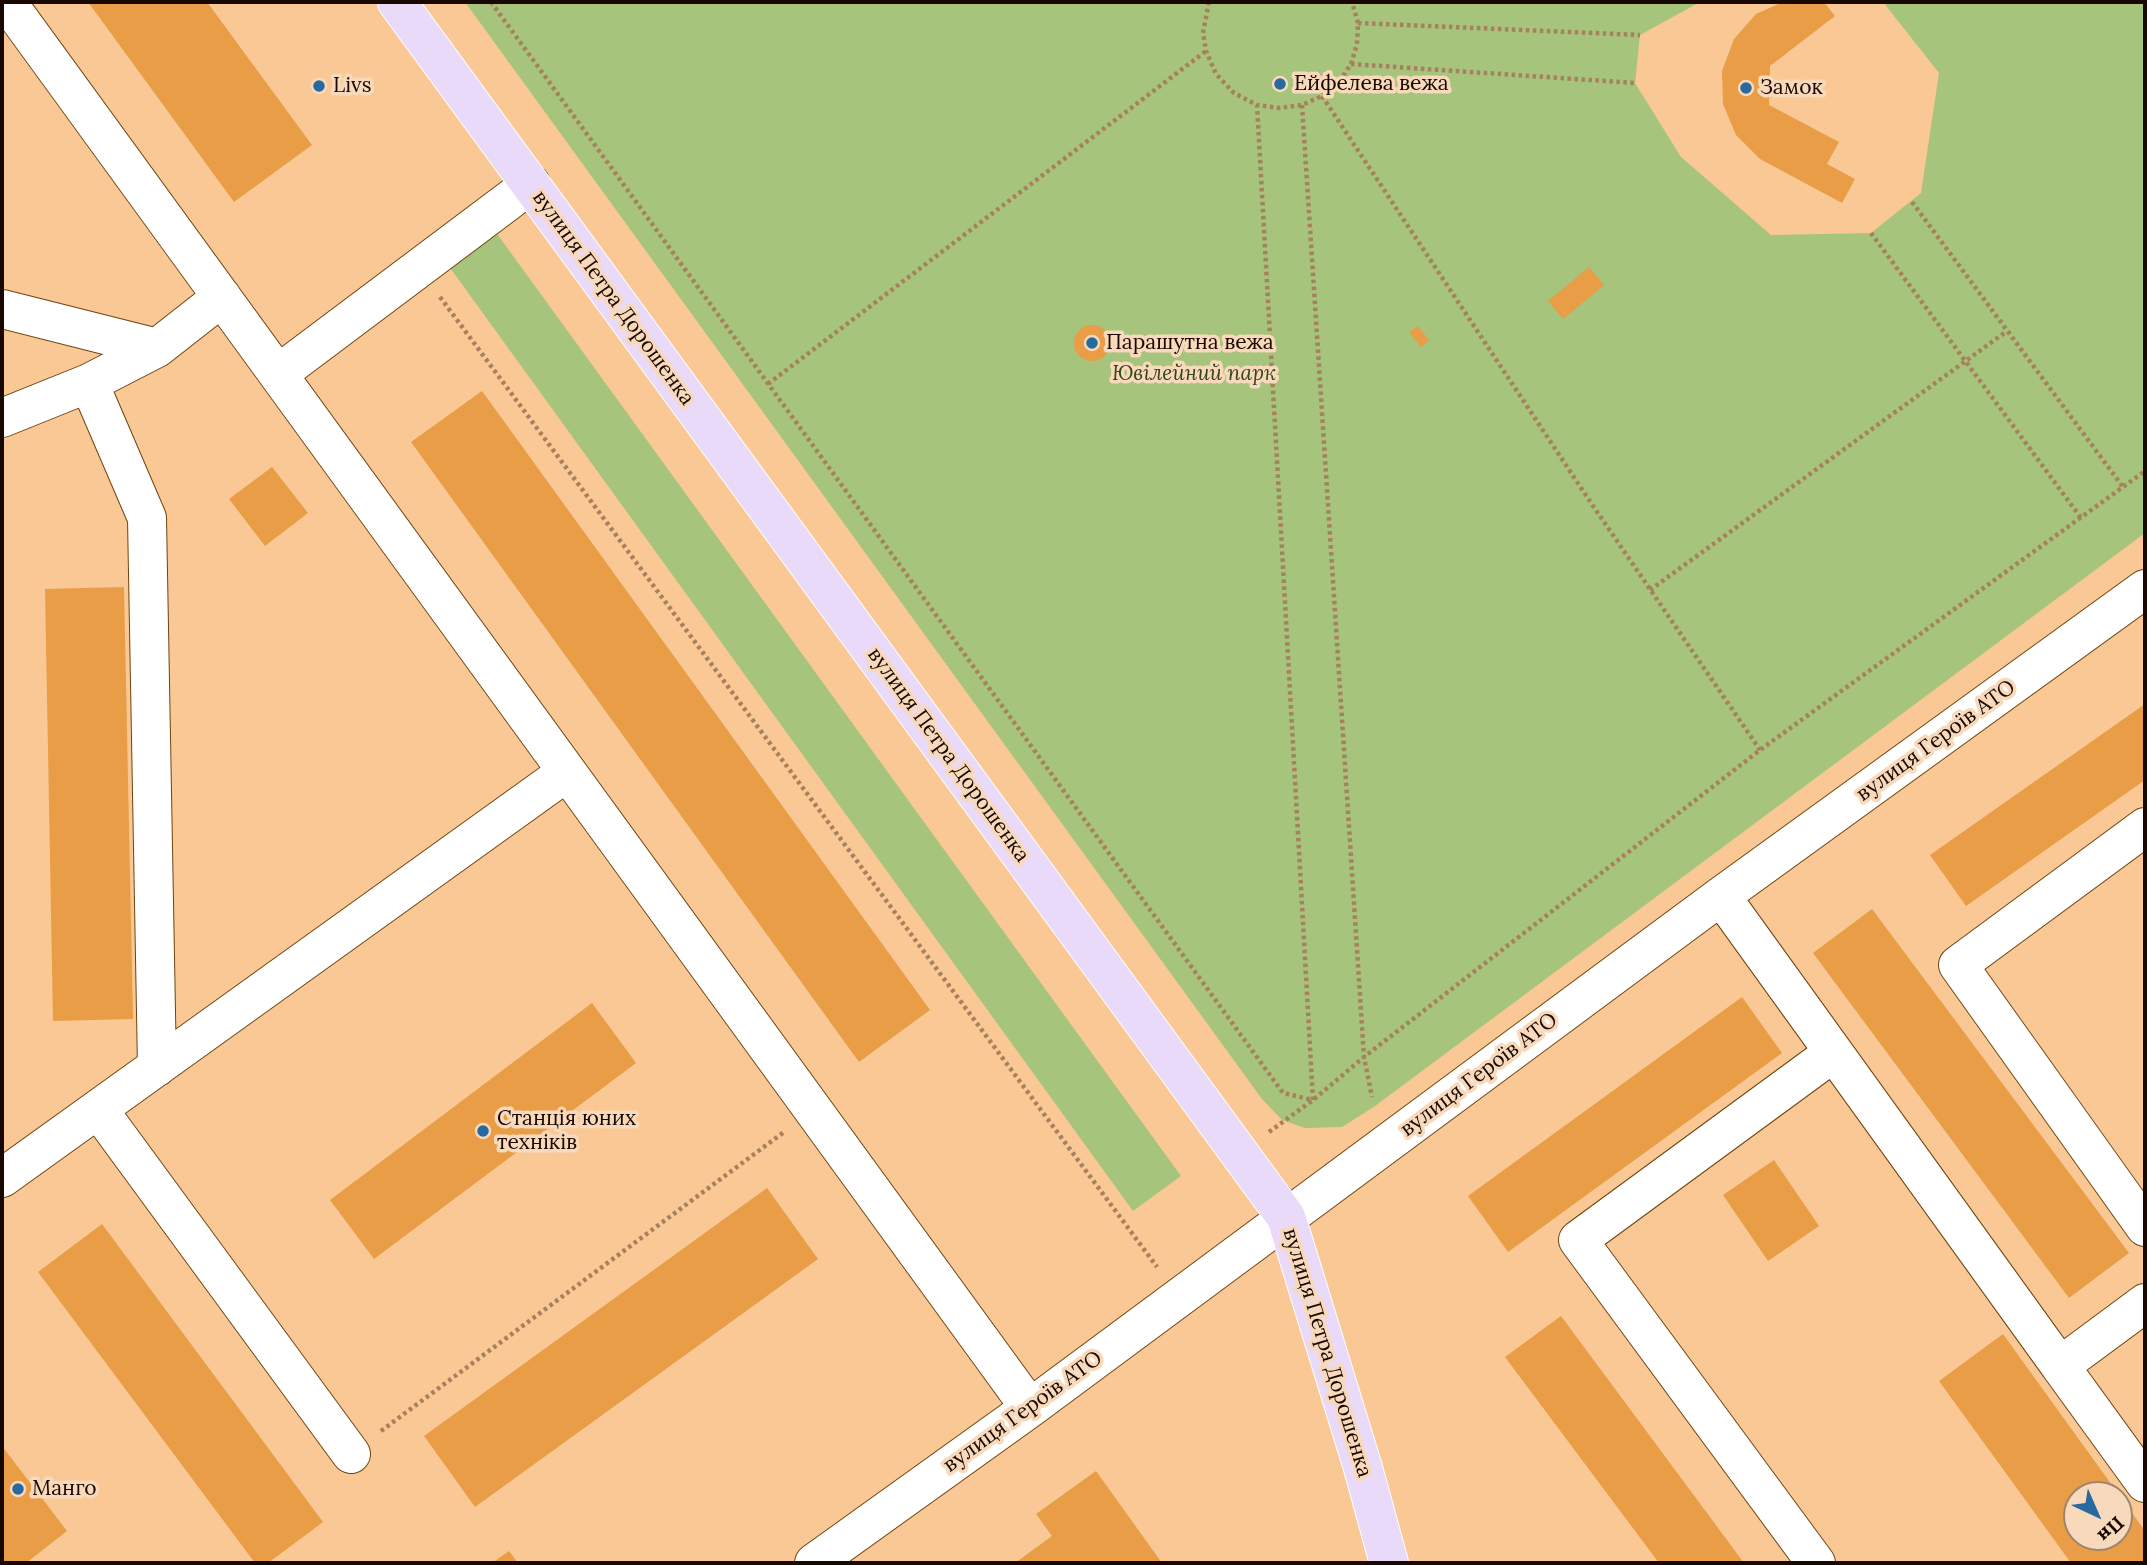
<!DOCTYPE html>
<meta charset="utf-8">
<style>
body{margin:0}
#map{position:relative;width:2147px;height:1565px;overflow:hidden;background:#fac895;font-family:Lora,serif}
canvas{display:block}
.frame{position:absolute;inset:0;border:4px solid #180800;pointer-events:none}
.north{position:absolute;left:2063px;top:1481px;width:70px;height:70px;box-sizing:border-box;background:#f8d9bb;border:2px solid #9e8570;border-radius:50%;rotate:136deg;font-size:19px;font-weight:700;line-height:28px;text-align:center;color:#180800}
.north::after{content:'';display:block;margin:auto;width:24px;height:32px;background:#286aa0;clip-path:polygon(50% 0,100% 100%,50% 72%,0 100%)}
</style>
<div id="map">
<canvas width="2147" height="1565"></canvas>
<div class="frame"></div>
<div class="north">Пн</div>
</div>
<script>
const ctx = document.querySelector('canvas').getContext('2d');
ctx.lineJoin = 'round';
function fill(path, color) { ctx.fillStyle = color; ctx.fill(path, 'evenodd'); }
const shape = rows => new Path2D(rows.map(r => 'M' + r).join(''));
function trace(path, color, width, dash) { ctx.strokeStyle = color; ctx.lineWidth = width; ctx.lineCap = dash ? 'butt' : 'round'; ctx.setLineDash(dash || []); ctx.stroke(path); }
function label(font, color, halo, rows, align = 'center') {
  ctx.font = font + ' Lora,serif'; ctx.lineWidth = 7; ctx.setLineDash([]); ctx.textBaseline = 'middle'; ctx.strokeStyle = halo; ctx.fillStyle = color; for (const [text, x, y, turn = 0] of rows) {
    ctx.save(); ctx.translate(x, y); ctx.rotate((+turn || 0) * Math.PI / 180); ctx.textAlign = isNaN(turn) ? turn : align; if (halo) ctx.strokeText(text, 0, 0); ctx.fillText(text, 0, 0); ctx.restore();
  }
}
fill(shape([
 [465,2,1700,2,1640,35,1635,83,1681,157,1771,235,1871,233,1921,193,1939,73,1883,2,2145,2,2145,533,1375,1106,1342,1127,1305,1128,1282,1120,1262,1099],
 [495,231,1181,1176,1133,1211,448,265]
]), '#a6c47b');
fill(shape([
 [88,2,207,2,312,145,234,202],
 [1783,2,1824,2,1835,16,1770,66,1769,105,1839,142,1827,164,1855,179,1842,203,1760,159,1736,135,1723,104,1722,71,1734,39,1756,14],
 [1589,267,1604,285,1563,319,1548,301],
 '1074 343a18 18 0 1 1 36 0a18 18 0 1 1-36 0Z',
 [1418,326,1429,340,1421,347,1409,332],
 [482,391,930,1010,859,1062,411,442],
 [272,467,308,513,265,546,229,499],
 [124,587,133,1019,53,1021,45,589],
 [2145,704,2145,780,1966,906,1930,855],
 [1872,909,2129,1253,2069,1298,1813,953],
 [1742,997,1782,1053,1508,1252,1468,1196],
 [592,1003,636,1063,374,1259,330,1200],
 [1774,1160,1819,1226,1768,1261,1723,1195],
 [767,1188,818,1259,475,1507,424,1436],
 [102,1224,323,1522,268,1563,255,1563,38,1272],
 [1561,1316,1744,1563,1659,1563,1505,1357],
 [2003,1334,2145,1531,2145,1563,2071,1563,1939,1381],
 [2077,1495,2119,1495,2119,1537,2077,1537],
 [2,1446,67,1531,26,1563,2,1563],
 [1096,1471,1162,1563,1015,1563,1052,1536,1036,1514],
 [509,1551,518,1563,492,1563]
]), '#e89d46');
const minor = shape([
 [7,2,1030,1408],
 [2,309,157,348],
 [278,374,531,184],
 [89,383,147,518,157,1067],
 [2,418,89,383,157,348,222,297],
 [2145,827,1958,965,2145,1227],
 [1721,896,2060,1366,2145,1303],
 [98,1109,567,772],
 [2,1178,98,1109,351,1454],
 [2060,1366,2145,1483],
 [814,1563,1030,1408,1721,896,2145,589],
 [1816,1563,1578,1240,1833,1053]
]);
const major = shape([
 [397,2,1286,1217,1363,1468,1389,1563]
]);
trace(minor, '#6e440e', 40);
trace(major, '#fff', 40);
trace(shape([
 [491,2,1283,1093,1313,1100,1257,105],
 [1209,2,1203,33,1206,51,1216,74,1234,93,1257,105,1279,108,1302,105,1322,96,1339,82,1351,64,1357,44,1358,23,1352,2],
 [1358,23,1640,35],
 [1351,64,1635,83],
 [1322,96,1589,500,1760,750],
 [1302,105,1364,1057,1372,1097],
 [1912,202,2123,487],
 [1871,233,2081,518],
 [440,297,1157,1267],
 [768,384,1206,51],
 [1650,590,2007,331],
 [1269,1132,1313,1100,1364,1057,1760,750,2145,471],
 [381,1431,784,1132]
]), '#a6815e', 4.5, [3.5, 3.5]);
trace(minor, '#fff', 38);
trace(major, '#e9dafa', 38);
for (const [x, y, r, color] of [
 [1280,84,7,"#286aa0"],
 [319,86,7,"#286aa0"],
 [1746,88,7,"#286aa0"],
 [1092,343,7,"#286aa0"],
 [483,1131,7,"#286aa0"],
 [18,1489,7,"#286aa0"]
]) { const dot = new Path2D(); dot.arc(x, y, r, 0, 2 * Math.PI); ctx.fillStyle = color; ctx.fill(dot); trace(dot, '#f8d9bb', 2.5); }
label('21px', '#180800', '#f8d9bb', [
 ["Ейфелева вежа",1294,84],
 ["Livs",333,86],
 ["Замок",1760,88],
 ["Парашутна вежа",1106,343],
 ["Станція юних",497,1119],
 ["техніків",497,1143],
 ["Манго",32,1489]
], 'left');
label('21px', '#180800', '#f8d9bb', [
 ["вулиця Петра Дорошенка",613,298,54],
 ["вулиця Героїв АТО",1936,741,-36],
 ["вулиця Петра Дорошенка",948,755,54],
 ["вулиця Героїв АТО",1479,1075,-37],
 ["вулиця Петра Дорошенка",1327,1353,73],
 ["вулиця Героїв АТО",1023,1412,-36]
]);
label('italic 21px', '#35451c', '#f8d9bb', [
 ["Ювілейний парк",1194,374]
]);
</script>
